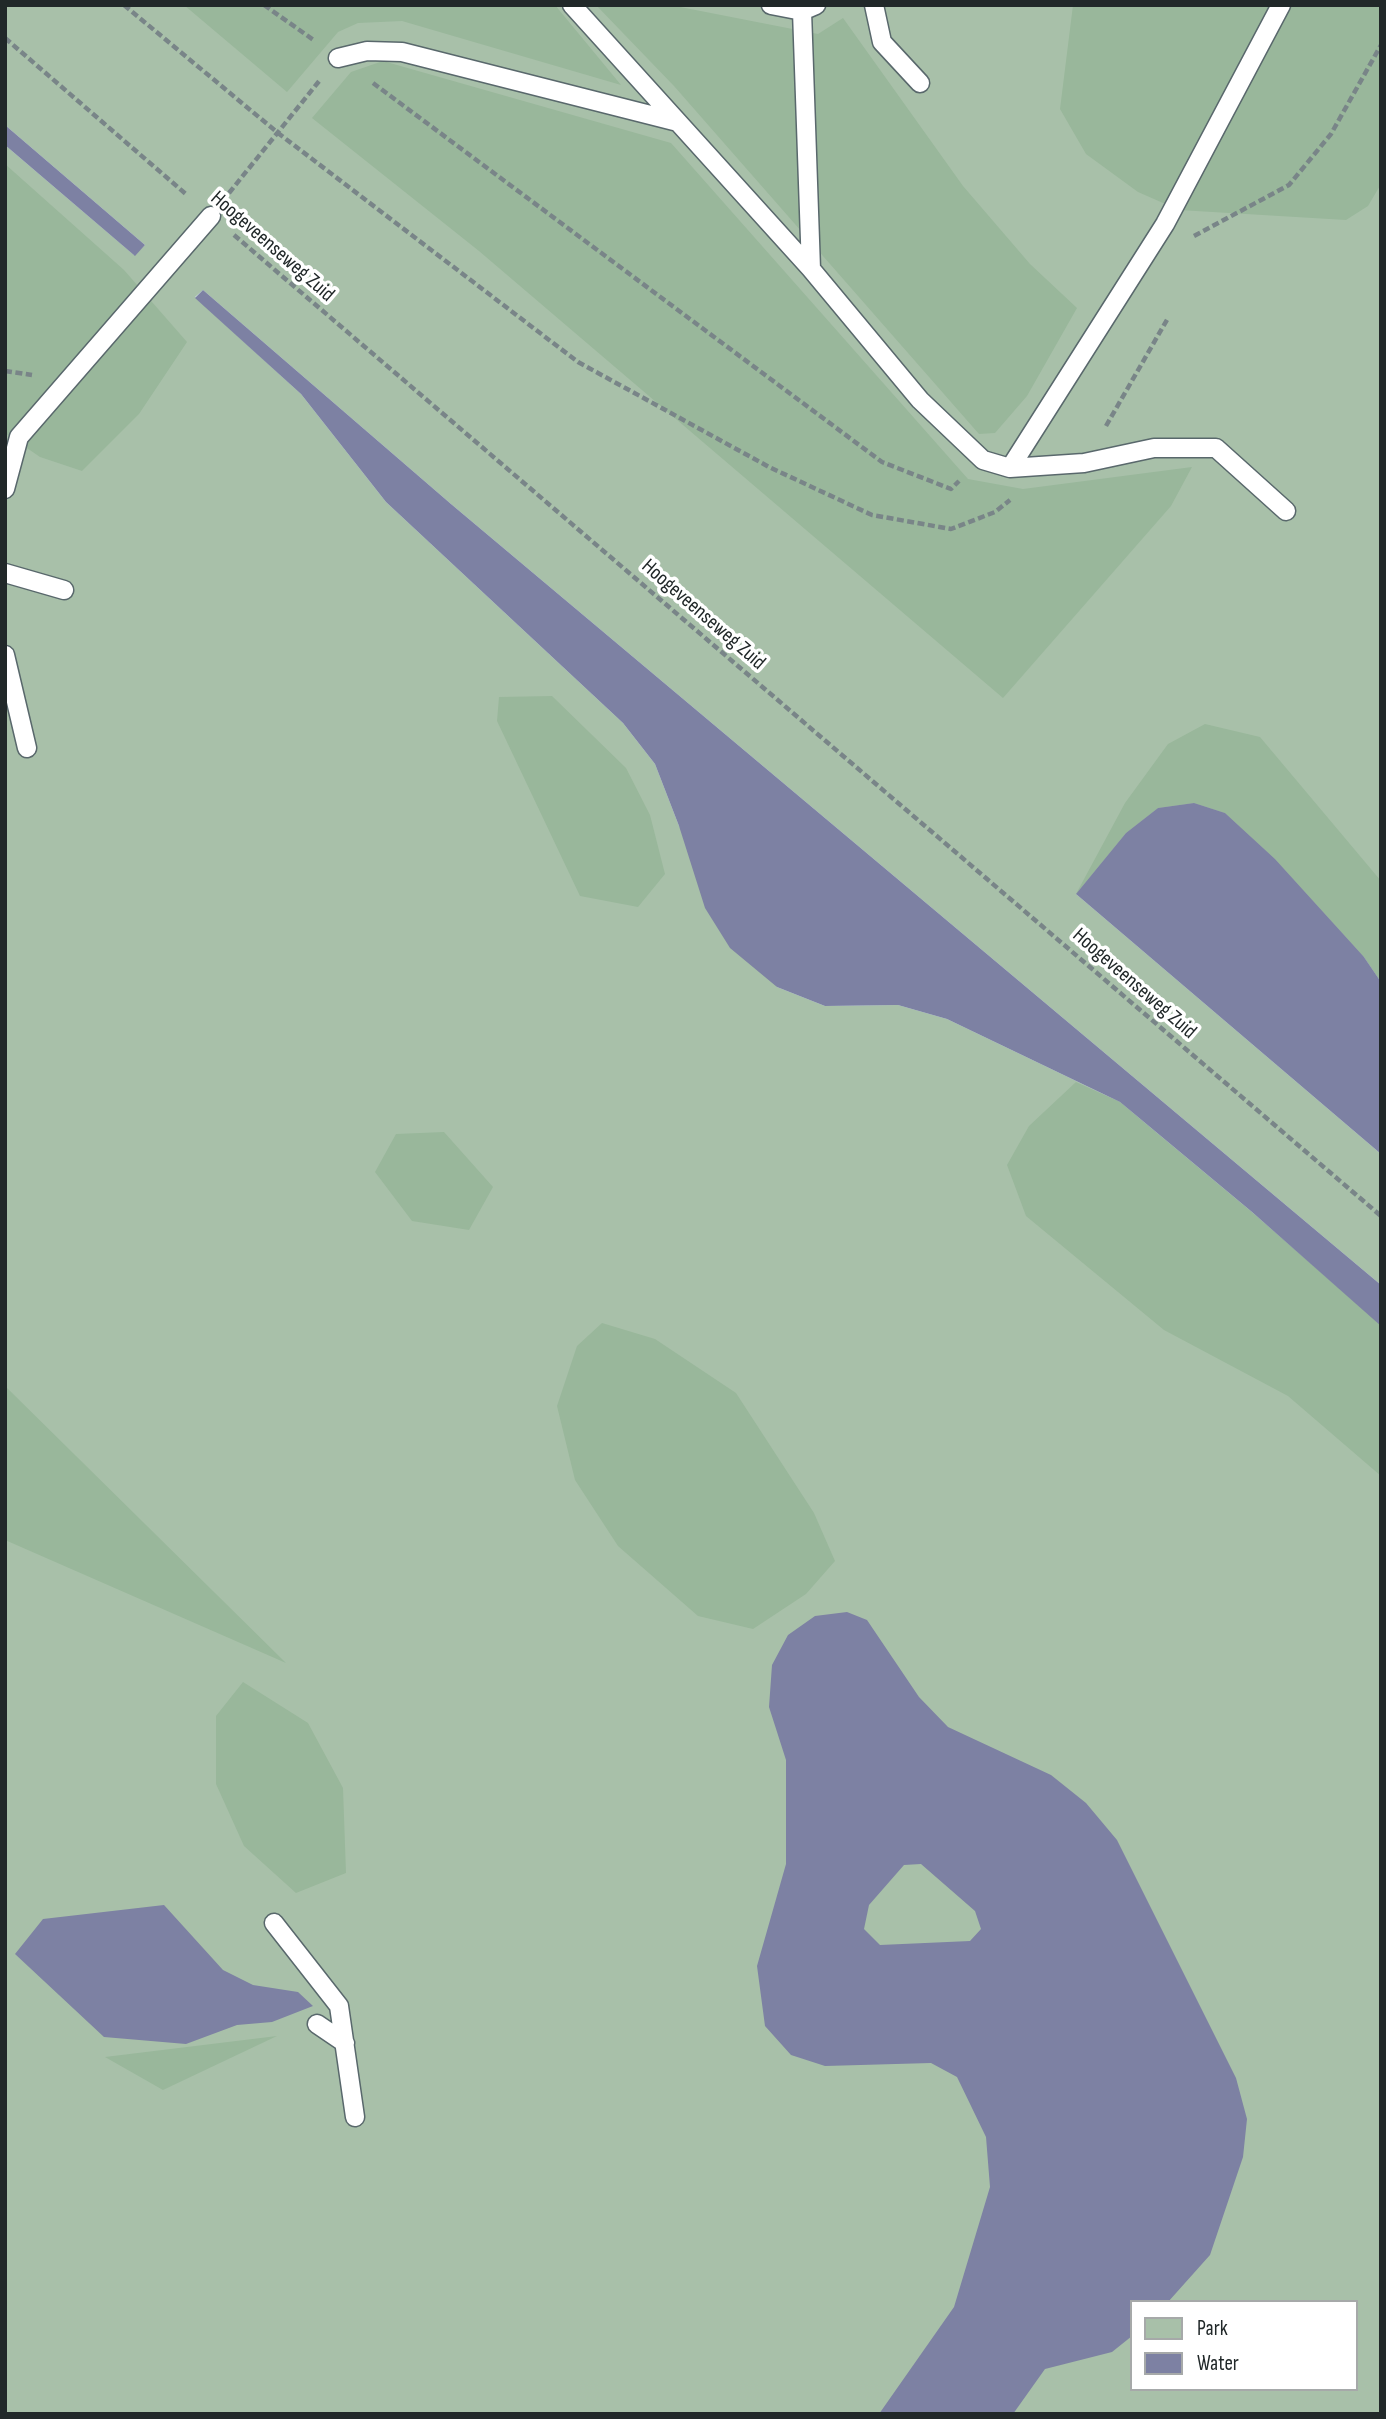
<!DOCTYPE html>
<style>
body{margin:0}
#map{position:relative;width:1386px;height:2419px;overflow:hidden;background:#d4e5e9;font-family:"Sofia Sans Condensed",sans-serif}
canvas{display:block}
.frame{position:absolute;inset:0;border:7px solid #212829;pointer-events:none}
.legend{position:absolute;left:1130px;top:2300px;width:228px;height:91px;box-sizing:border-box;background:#fff;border:2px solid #a6a9a9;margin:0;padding:9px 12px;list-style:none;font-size:21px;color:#212829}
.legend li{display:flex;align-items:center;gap:14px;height:35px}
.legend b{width:35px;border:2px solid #a6a9a9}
</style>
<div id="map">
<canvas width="1386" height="2419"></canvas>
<div class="frame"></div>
<ul class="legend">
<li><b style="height:19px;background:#a8c0a9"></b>Park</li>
<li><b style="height:19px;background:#7d81a3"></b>Water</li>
</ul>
</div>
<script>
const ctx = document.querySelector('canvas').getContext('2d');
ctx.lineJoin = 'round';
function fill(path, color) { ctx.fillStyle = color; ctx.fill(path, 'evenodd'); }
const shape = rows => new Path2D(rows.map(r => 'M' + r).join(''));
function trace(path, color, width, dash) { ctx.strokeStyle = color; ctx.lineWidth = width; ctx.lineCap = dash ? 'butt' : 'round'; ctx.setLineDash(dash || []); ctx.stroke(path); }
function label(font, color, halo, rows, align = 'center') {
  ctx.font = font + ' "Sofia Sans Condensed",sans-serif'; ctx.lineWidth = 7; ctx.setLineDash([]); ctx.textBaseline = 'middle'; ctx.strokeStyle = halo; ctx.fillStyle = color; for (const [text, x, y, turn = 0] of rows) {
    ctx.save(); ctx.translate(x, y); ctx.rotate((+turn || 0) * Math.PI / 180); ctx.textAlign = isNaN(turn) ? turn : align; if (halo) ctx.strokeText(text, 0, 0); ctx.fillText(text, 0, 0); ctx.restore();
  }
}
fill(shape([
 [5,5,1381,5,1381,982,1364,957,1076,894,1381,1154,1381,1285,451,504,203,290,195,297,301,394,386,502,623,723,655,764,679,826,777,987,825,1006,898,1005,947,1019,1120,1102,1381,1326,1381,2414,5,2414,5,145,134,255,145,245,5,125],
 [1132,2302,1356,2302,1356,2389,1132,2389]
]), '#a8c0a9');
fill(shape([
 [184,5,555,5,621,85,402,21,358,23,338,32,287,92],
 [596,5,670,5,818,34,843,18,963,186,1030,264,1077,308,1027,396,995,433,979,434,674,86],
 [1073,5,1381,5,1381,184,1368,206,1346,220,1179,210,1138,192,1086,154,1060,109],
 [383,61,671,143,968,479,1023,489,1192,467,1171,506,1003,698,479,251,312,118,351,72],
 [5,164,124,270,187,342,139,414,82,471,40,457,5,433],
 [552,696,626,768,650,815,665,874,638,907,580,896,497,721,499,697],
 [1205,724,1260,737,1381,881,1381,982,1364,957,1275,859,1225,813,1194,803,1158,808,1126,833,1076,894,1125,803,1168,744],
 [1076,1082,1120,1102,1252,1212,1379,1323,1381,1476,1288,1396,1164,1330,1026,1216,1007,1165,1029,1126],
 [444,1132,493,1187,469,1230,412,1221,375,1172,396,1134],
 [602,1323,655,1339,736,1393,814,1513,835,1561,806,1594,753,1629,698,1616,618,1546,575,1480,557,1406,577,1346],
 [5,1386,286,1663,5,1540],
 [243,1682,308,1723,343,1788,346,1873,296,1893,244,1846,216,1784,216,1716],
 [277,2036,163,2090,105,2057]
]), '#99b79b');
fill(shape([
 [5,125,145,245,135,256,5,145],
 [203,290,451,504,1381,1285,1381,1326,1252,1212,1120,1102,947,1019,898,1005,825,1006,777,987,730,948,705,908,679,826,655,764,623,723,386,502,301,394,195,298],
 [1194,803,1225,813,1275,859,1364,957,1381,982,1381,1154,1076,894,1126,833,1158,808],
 [847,1612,867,1620,919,1697,948,1727,1051,1775,1086,1803,1117,1840,1236,2078,1247,2119,1243,2157,1210,2255,1168,2302,1132,2302,1132,2336,1112,2352,1045,2369,1013,2414,879,2414,954,2307,990,2187,986,2137,957,2077,931,2063,825,2066,791,2055,765,2026,757,1966,786,1864,786,1760,769,1707,772,1665,788,1635,815,1616],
 [921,1864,975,1911,981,1929,970,1941,880,1945,864,1929,869,1905,904,1865],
 [164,1905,223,1970,253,1985,298,1992,313,2006,272,2022,237,2025,186,2044,104,2037,15,1954,43,1919]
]), '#7d81a3');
const service = shape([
 [572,5,811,269,920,400,983,460,1010,468,1084,463,1154,448,1216,448,1286,511],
 [771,5,802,11,816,5],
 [874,5,882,42,920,83],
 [802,11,811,269],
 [338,58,367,51,402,52,674,121],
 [1010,468,1165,224,1281,5],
 [5,489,19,437,211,216],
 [5,573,64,590],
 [5,655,27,748],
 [274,1923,339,2006,355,2117],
 [317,2024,345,2043]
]);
trace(service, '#59686c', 21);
trace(shape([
 [124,5,278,133,578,362,769,467,872,515,951,529,995,512,1010,500],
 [264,5,315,41],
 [5,38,187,195],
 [373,83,882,462,951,489,959,481],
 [229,193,320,80],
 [234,235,1381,1216],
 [1194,236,1289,185,1331,134,1381,45],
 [5,371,32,375],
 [1106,426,1168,318]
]), '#798588', 4.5, [7, 3.5]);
trace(service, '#fff', 18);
label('21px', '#212829', '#fff', [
 ["Hoogeveenseweg Zuid",272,247,41],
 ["Hoogeveenseweg Zuid",703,615,41],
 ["Hoogeveenseweg Zuid",1134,984,41]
]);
</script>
